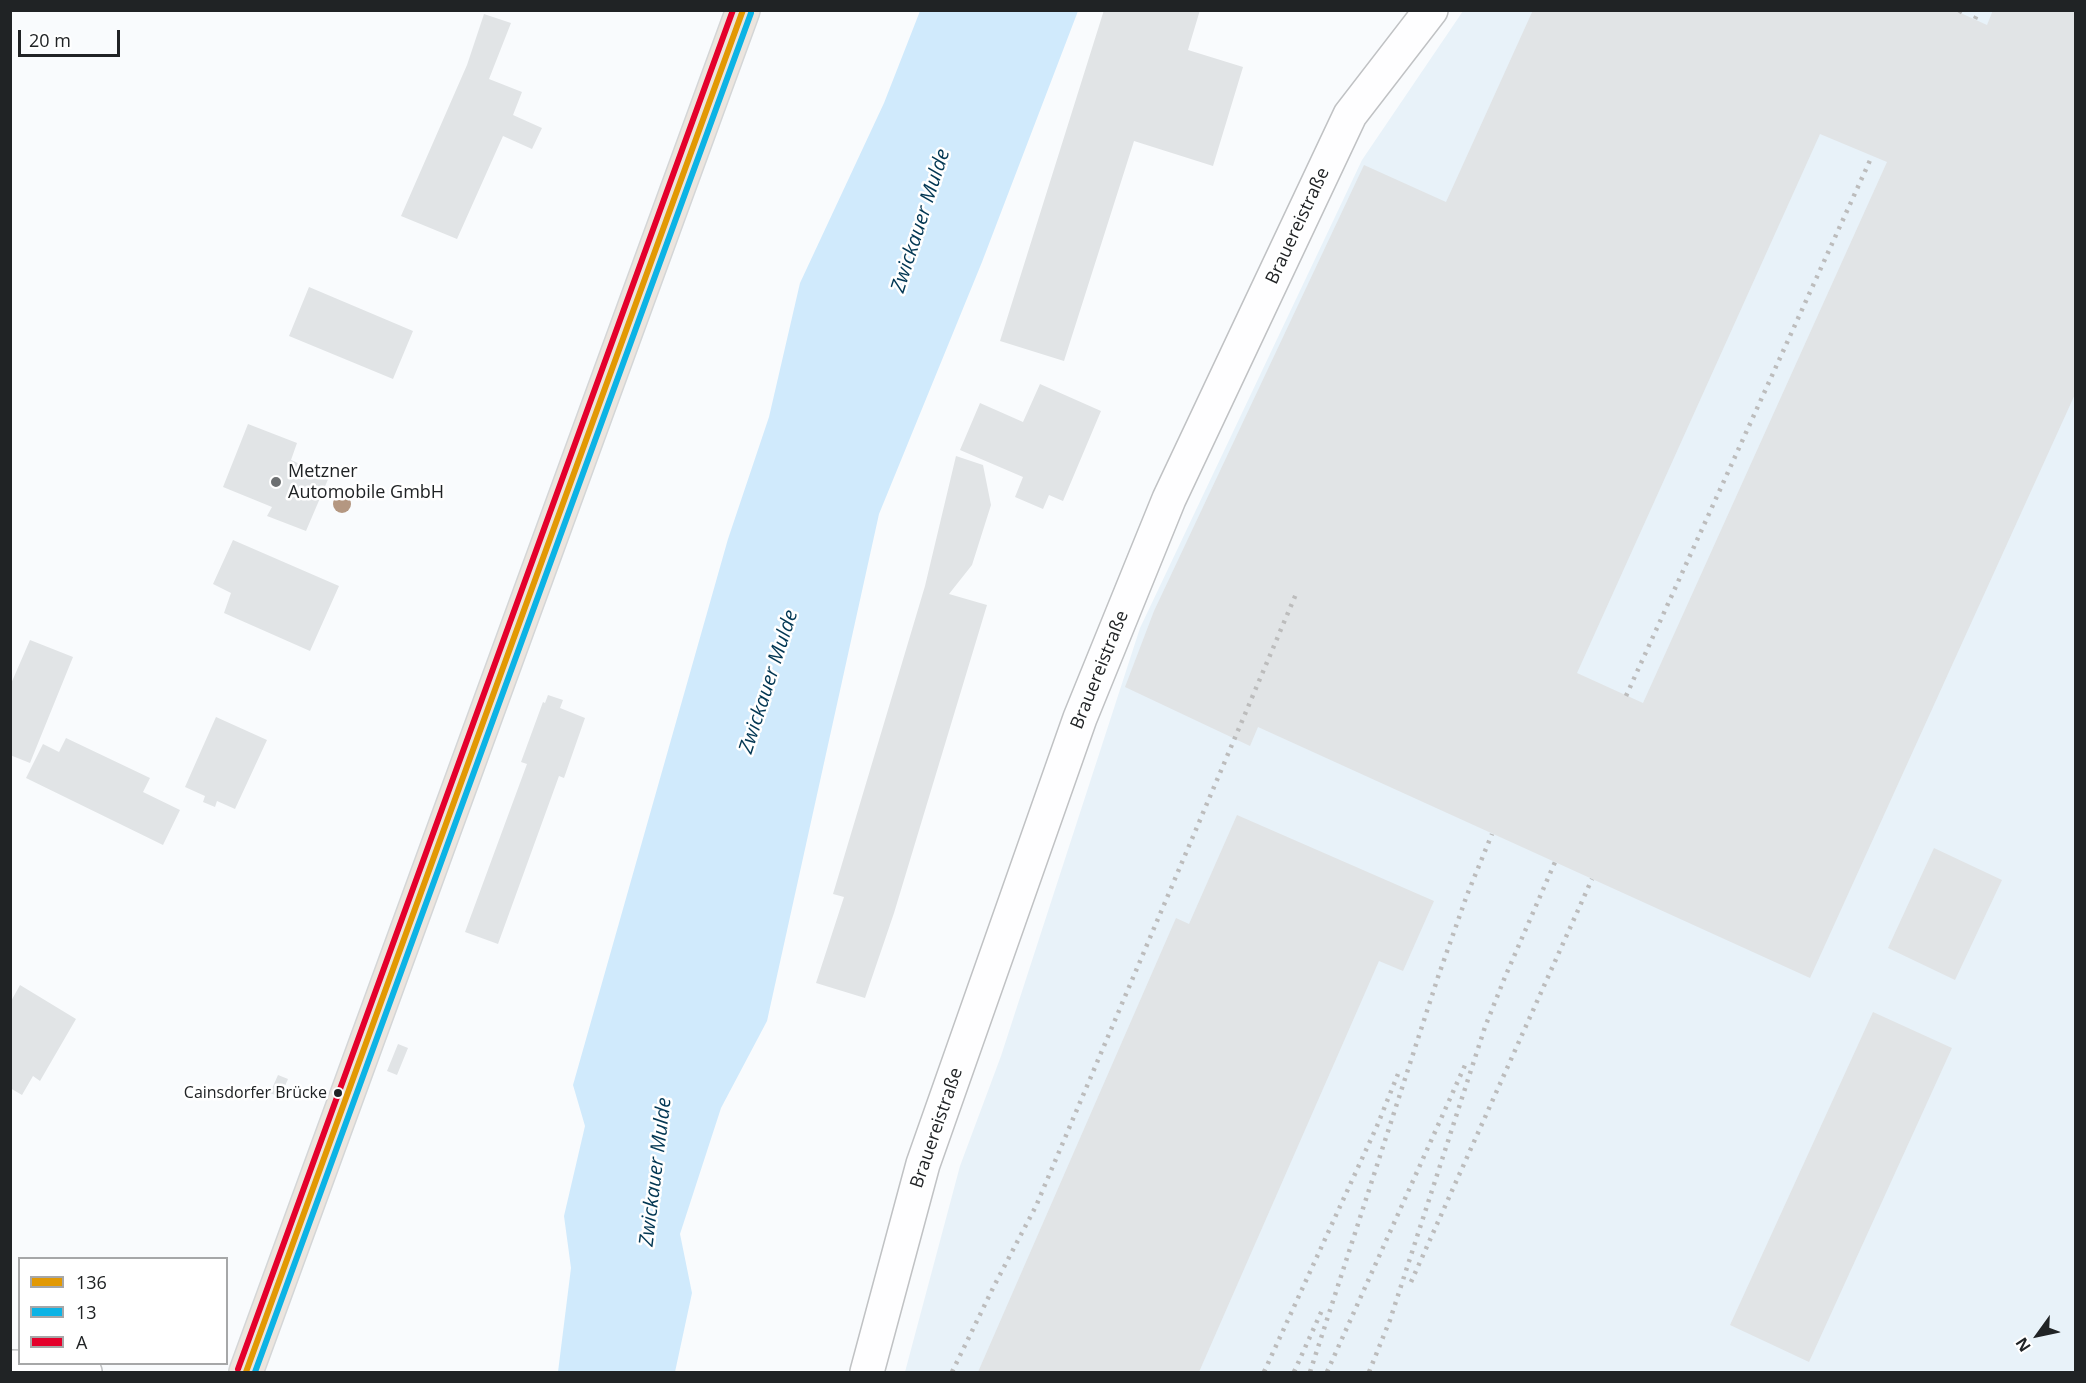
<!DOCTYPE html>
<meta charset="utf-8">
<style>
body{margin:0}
#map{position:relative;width:2086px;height:1383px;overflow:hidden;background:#f9fbfd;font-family:"Open Sans",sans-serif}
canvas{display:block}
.frame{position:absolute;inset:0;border:12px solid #202325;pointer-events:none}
.legend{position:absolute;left:18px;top:1257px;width:210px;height:108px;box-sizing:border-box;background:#fff;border:2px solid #a6a7a8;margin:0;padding:8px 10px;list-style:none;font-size:18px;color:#202325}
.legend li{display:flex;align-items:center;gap:12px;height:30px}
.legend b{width:30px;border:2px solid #a6a7a8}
.north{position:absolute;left:2008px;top:1305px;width:60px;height:60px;-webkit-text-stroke:4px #fff;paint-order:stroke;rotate:237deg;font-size:16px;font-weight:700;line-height:24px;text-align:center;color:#202325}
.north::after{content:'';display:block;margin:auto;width:21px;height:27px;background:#202325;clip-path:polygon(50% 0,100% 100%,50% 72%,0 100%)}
.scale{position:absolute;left:18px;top:30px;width:102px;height:27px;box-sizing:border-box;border:3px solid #202325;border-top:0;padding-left:8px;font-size:18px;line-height:21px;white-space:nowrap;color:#202325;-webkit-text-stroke:4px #fff;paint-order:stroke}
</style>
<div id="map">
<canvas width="2086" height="1383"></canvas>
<div class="frame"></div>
<ul class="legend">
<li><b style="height:8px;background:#e29904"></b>136</li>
<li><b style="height:8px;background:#0cb3e5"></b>13</li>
<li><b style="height:8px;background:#e4002b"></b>A</li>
</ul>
<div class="north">N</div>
<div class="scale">20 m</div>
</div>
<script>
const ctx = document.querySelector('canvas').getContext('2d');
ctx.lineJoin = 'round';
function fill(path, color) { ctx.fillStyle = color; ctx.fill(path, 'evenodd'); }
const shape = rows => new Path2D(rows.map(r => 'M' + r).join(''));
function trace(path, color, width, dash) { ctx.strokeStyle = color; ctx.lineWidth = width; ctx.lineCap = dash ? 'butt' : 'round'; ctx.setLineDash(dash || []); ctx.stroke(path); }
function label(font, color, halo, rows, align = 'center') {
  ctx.font = font + ' "Open Sans",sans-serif'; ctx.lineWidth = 5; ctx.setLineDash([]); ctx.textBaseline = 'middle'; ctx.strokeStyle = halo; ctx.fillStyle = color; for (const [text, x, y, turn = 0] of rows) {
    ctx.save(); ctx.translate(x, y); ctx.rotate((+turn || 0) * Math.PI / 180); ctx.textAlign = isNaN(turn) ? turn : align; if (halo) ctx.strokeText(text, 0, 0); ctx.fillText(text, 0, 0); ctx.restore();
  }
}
fill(shape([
 [1463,11,2075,11,2075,1372,905,1372,960,1166,1001,1056,1140,628,1362,160]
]), '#e8f2f9');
fill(shape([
 [920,11,1078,11,982,262,879,514,767,1021,721,1108,680,1234,692,1293,675,1372,558,1372,571,1268,564,1216,585,1126,573,1085,728,539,769,417,800,283,884,103]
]), '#d0eafc');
fill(shape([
 [1104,10,1200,10,1188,50,1243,67,1213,166,1134,141,1064,361,1000,341],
 [1533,10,1954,10,1987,25,1993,10,2076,10,2076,392,1810,978,1258,727,1250,746,1125,687,1154,611,1364,165,1446,202],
 [1820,134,1887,162,1643,703,1577,673],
 [484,14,511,23,489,79,522,92,513,115,542,128,532,149,503,136,457,239,401,216,467,65],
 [309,287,413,331,393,379,289,336],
 [1040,384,1101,411,1063,501,1049,495,1043,509,1015,497,1023,477,960,450,980,403,1023,422],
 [248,424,297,443,291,460,329,477,306,531,267,516,272,507,223,487],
 [956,456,983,465,991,505,972,565,949,594,987,605,894,913,865,998,816,983,844,897,833,894,925,586],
 [233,540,339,586,310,651,224,613,231,593,213,584],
 [30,640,73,657,30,763,10,755,10,686],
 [548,695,563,700,560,708,585,718,564,778,559,776,498,944,465,932,527,764,521,762,543,702,545,703],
 [216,717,267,740,235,809,217,801,215,807,203,802,205,796,185,787],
 [66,738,150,778,143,792,180,810,163,845,26,778,43,744,59,752],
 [1237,815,1434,901,1403,971,1379,961,1199,1372,978,1372,1176,918,1189,924],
 [1934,848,2002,880,1955,980,1888,948],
 [20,985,76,1019,40,1081,33,1076,22,1095,10,1088,10,1003],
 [1873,1012,1952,1048,1809,1362,1730,1325],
 [398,1044,408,1048,397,1075,387,1071],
 [278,1075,288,1079,280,1097,270,1093]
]), '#e1e4e6');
const minor = shape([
 [10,1367,58,1368,85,1372],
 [867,1372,923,1164,1080,718,1169,499,1350,115,1431,10]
]);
const major = shape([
 [246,1372,743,10]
]);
trace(minor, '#c0c2c4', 36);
trace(major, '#d4d6d7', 36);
trace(minor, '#fefeff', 33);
trace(major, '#ece5de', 33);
trace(shape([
 [1959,13,1961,10],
 [1975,19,1979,10],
 [1626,696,1872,156],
 [1411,1282,1592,879],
 [952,1372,994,1286,1036,1206,1296,594],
 [1264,1372,1377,1126,1398,1074],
 [1294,1372,1323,1308],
 [1310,1372,1438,977,1467,895,1492,834],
 [1327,1372,1466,1063],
 [1369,1372,1390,1320,1485,1027,1505,977,1555,862]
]), '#bcbcbc', 4.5, [3, 6]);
trace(shape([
 [246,1372,743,10]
]), '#e29904', 6);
trace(shape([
 [255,1372,751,13]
]), '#0cb3e5', 6);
trace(shape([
 [238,1369,733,10]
]), '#e4002b', 6);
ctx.fillStyle = '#b49781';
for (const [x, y] of [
 [342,504]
]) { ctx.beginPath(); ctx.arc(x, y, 9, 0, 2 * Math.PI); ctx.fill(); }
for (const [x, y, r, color] of [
 [276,482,6,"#6c6f71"],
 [338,1093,5,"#202325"]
]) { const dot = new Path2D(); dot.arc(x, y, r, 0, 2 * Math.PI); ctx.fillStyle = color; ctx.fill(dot); trace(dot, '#fff', 2); }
label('16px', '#202325', '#fff', [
 ["Cainsdorfer Brücke",327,1093]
], 'right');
label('18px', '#202325', '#fff', [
 ["Brauereistraße",1298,226,-65],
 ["Brauereistraße",1100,670,-68],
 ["Brauereistraße",937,1128,-71]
]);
label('18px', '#202325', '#fff', [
 ["Metzner",288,472],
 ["Automobile GmbH",288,493]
], 'left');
label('italic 20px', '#023753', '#fff', [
 ["Zwickauer Mulde",921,221,-72],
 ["Zwickauer Mulde",769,682,-72],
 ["Zwickauer Mulde",656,1172,-83]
]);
</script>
